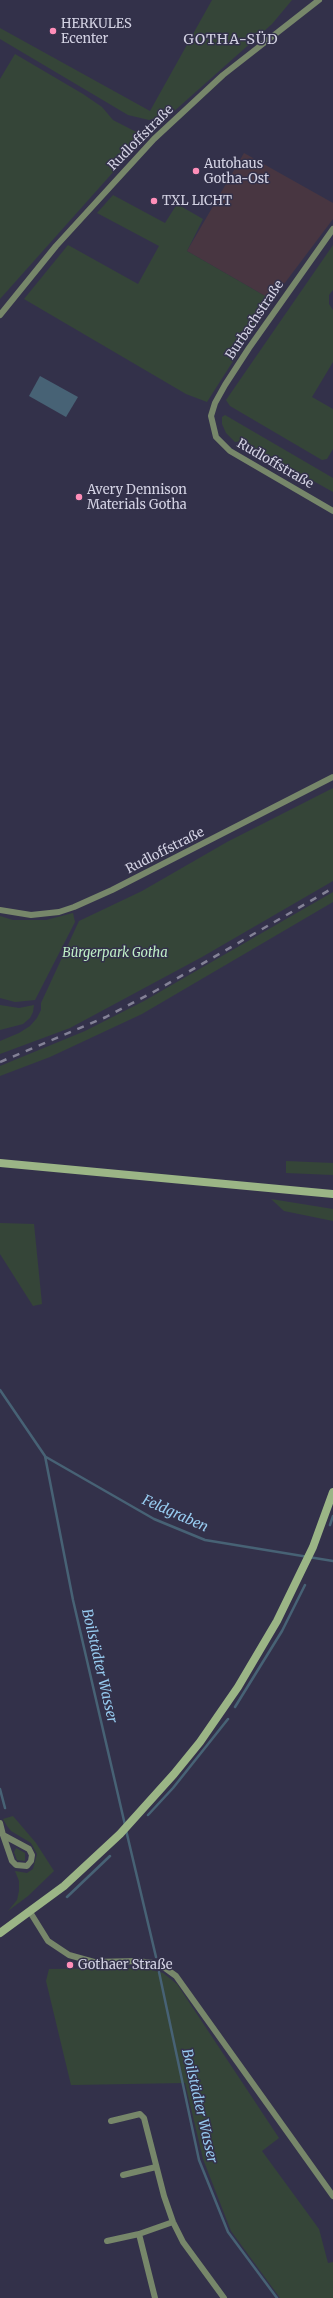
<!DOCTYPE html>
<meta charset="utf-8">
<style>
body{margin:0}
canvas{display:block;background:#33314a}
</style>
<canvas width="333" height="2298"></canvas>
<script>
const ctx = document.querySelector('canvas').getContext('2d');
ctx.lineJoin = 'round';
function fill(path, color) { ctx.fillStyle = color; ctx.fill(path, 'evenodd'); }
const shape = rows => new Path2D(rows.map(r => 'M' + r).join(''));
function trace(path, color, width, dash) { ctx.strokeStyle = color; ctx.lineWidth = width; ctx.lineCap = dash ? 'butt' : 'round'; ctx.setLineDash(dash || []); ctx.stroke(path); }
function label(font, color, halo, rows, align = 'center') {
  ctx.font = font + ' Merriweather,serif'; ctx.lineWidth = 3; ctx.setLineDash([]); ctx.textBaseline = 'middle'; ctx.strokeStyle = halo; ctx.fillStyle = color; for (const [text, x, y, turn = 0] of rows) {
    ctx.save(); ctx.translate(x, y); ctx.rotate((+turn || 0) * Math.PI / 180); ctx.textAlign = isNaN(turn) ? turn : align; if (halo) ctx.strokeText(text, 0, 0); ctx.fillText(text, 0, 0); ctx.restore();
  }
}
fill(shape([
 [244,153,333,203,333,219,272,300,187,251]
]), '#483641');
fill(shape([
 [212,0,292,0,272,24,162,122,156,118,149,120,128,115,0,39,0,28,150,111],
 [15,54,83,94,102,107,113,120,142,135,140,142,0,299,0,79],
 [113,195,165,223,177,204,203,219,187,251,272,300,207,402,186,394,24,299,68,245,138,284,159,246,97,213],
 [333,245,333,290,329,295,329,304,333,310,333,362,312,397,333,409,333,449,327,459,322,460,230,406,226,400],
 [225,415,333,478,333,492,242,441,235,442,226,433,222,424,222,417],
 [333,788,333,881,202,957,70,1028,0,1054,0,1041,19,1033,30,1026,37,1018,41,1010,41,1003,79,921,142,891,227,842],
 [333,892,333,902,142,1014,50,1057,0,1076,0,1066,85,1031,144,1001],
 [73,913,75,922,35,1000,15,1002,0,998,0,916,13,920,46,920],
 [0,1005,19,1008,34,1005,33,1012,30,1018,23,1024,0,1030],
 [286,1161,333,1163,333,1175,286,1173],
 [271,1199,333,1209,333,1221,284,1211],
 [0,1223,34,1224,42,1304,33,1306,0,1254],
 [13,1816,36,1843,54,1871,28,1896,8,1911,17,1900,19,1891,19,1881,15,1871,27,1873,33,1869,37,1854,31,1843,11,1831,7,1826,3,1819],
 [16,1848,25,1853,25,1861,17,1860,14,1852],
 [144,1968,163,1973,177,1984,279,2138,262,2151,319,2229,328,2263,333,2262,333,2298,280,2298,231,2231,203,2159,185,2083,71,2085,46,1981,49,1969]
]), '#354538');
fill(shape([
 [40,376,78,397,66,417,29,396]
]), '#476275');
trace(shape([
 [0,1390,45,1456,73,1600,125,1825],
 [46,1457,154,1519,205,1540,333,1561],
 [330,1525,333,1516],
 [235,1707,282,1631,305,1585],
 [0,1789,5,1808],
 [148,1815,173,1788,228,1719],
 [126,1830,156,1957],
 [67,1897,110,1856],
 [159,1972,199,2160,228,2232,277,2298]
]), '#476275', 2.5);
trace(shape([
 [333,229,249,348,225,385,215,403,211,416,216,437,230,451,333,511],
 [0,315,56,246,154,139,223,75,319,0],
 [0,910,31,915,59,912,74,907,112,890,333,777],
 [0,1823,3,1835,12,1861,16,1865,27,1866,31,1861,32,1855,29,1849,3,1835],
 [30,1912,48,1941,69,1955,94,1962,137,1961,153,1963,165,1968,176,1976,333,2196],
 [111,2121,140,2114,144,2118,164,2196,173,2222,183,2242,224,2298],
 [123,2175,156,2167],
 [139,2234,155,2298],
 [107,2241,139,2234,173,2222]
]), '#77876a', 6);
trace(shape([
 [0,1163,333,1194],
 [0,1933,64,1886,120,1834,174,1774,200,1742,238,1687,277,1621,313,1547,333,1492]
]), '#9bb586', 8);
trace(shape([
 [0,1062,106,1017,157,990,333,888]
]), '#838196', 2.5, [7, 7]);
for (const [x, y, r, color] of [
 [53,31,4,"#ff8eb9"],
 [196,171,4,"#ff8eb9"],
 [154,201,4,"#ff8eb9"],
 [79,497,4,"#ff8eb9"],
 [70,1965,4,"#ff8eb9"]
]) { const dot = new Path2D(); dot.arc(x, y, r, 0, 2 * Math.PI); ctx.fillStyle = color; ctx.fill(dot); trace(dot, '#33314a', 1.5); }
label('13px', '#d3d2e3', '#33314a', [
 ["HERKULES",61,24],
 ["Ecenter",61,39],
 ["Autohaus",204,164],
 ["Gotha-Ost",204,179],
 ["TXL LICHT",162,201],
 ["Avery Dennison",87,490],
 ["Materials Gotha",87,505],
 ["Gothaer Straße",78,1965]
], 'left');
label('13px', '#d3d2e3', '#33314a', [
 ["Rudloffstraße",141,138,-45],
 ["Burbachstraße",255,320,-56],
 ["Rudloffstraße",275,464,30],
 ["Rudloffstraße",165,851,-27]
]);
label('italic 13px', '#beeec5', '#33314a', [
 ["Bürgerpark Gotha",115,953]
]);
ctx.letterSpacing = '1px';
label('14px', '#d3d2e3', '#33314a', [
 ["GOTHA-SÜD",231,40]
]);
ctx.letterSpacing = '0px';
label('italic 14px', '#97cbf0', '#33314a', [
 ["Feldgraben",175,1514,24],
 ["Boilstädter Wasser",99,1666,77],
 ["Boilstädter Wasser",199,2106,77]
]);
</script>
